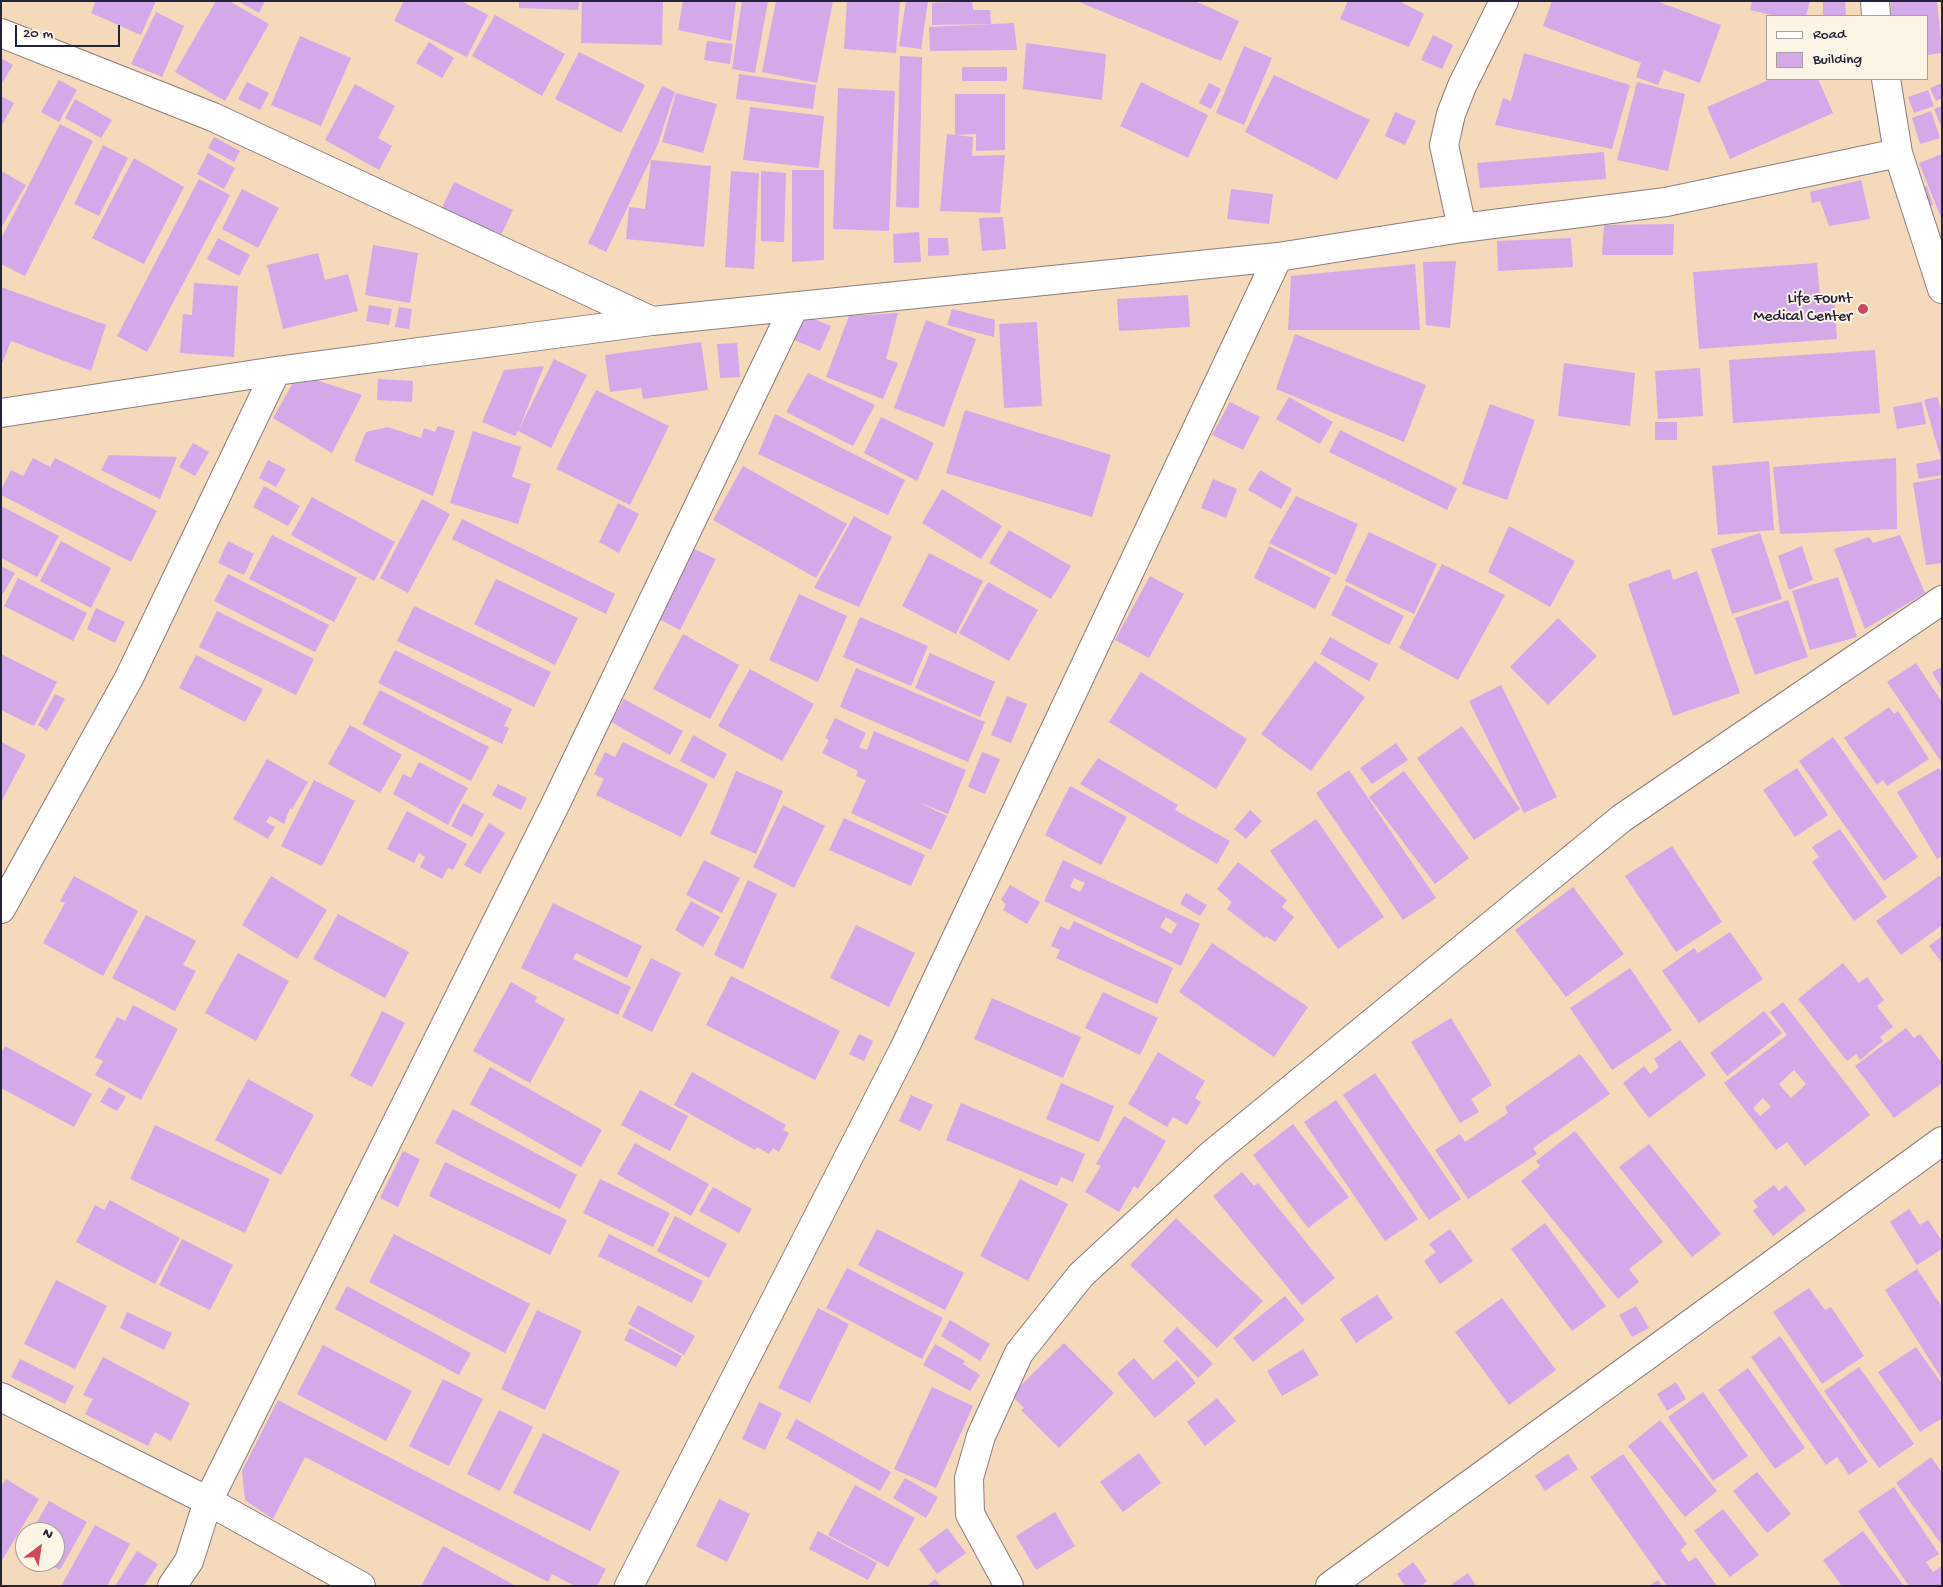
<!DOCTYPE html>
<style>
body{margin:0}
#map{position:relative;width:1943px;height:1587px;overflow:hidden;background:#f4d9bb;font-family:"Gochi Hand",sans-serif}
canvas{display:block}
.frame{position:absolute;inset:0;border:2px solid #22223b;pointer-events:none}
.legend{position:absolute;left:1766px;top:15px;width:162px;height:65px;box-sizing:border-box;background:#fcf5e5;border:1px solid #a5a1a1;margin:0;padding:6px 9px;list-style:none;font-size:15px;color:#22223b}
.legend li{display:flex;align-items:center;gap:10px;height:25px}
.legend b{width:25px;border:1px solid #a5a1a1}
.north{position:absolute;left:15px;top:1522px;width:50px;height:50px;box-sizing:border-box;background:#fcf5e5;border:1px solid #a5a1a1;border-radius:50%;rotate:31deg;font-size:14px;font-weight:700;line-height:20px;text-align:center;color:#22223b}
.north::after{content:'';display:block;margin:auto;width:18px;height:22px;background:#d1495b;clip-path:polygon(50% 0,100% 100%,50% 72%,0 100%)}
.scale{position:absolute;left:15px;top:25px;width:105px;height:22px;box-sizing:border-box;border:2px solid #22223b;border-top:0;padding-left:6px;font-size:15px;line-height:18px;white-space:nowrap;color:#22223b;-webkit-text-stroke:4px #fcf5e5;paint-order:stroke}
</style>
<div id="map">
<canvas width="1943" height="1587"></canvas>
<div class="frame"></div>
<ul class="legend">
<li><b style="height:6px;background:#fff"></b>Road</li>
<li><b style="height:14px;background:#d4a9e9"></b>Building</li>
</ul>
<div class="north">N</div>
<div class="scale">20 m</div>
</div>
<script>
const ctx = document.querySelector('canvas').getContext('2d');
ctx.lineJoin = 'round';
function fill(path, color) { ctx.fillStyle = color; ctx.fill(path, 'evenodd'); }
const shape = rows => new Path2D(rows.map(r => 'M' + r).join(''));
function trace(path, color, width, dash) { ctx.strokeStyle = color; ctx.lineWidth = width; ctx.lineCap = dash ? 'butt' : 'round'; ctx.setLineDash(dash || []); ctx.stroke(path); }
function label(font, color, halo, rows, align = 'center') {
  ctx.font = font + ' "Gochi Hand",sans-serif'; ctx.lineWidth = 4; ctx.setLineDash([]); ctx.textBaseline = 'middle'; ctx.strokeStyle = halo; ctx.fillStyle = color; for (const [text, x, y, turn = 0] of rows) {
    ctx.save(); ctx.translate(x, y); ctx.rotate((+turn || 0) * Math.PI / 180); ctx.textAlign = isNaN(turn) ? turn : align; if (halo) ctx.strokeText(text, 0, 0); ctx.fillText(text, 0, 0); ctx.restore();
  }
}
fill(shape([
 [96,1,156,1,141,35,91,13],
 [216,1,229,1,269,24,225,101,175,72],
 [238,1,265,1,259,13],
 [404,1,461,1,488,15,467,57,394,21],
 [519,1,579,1,578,10,519,8],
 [582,1,663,1,662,45,581,43],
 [683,1,736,1,731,41,678,30],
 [742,1,768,1,755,73,732,69],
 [776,1,833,1,817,83,762,72],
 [847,1,900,1,896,53,844,49],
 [906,1,928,1,921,49,899,46],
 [972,1,973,10,990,10,991,24,932,25,932,3],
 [1077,1,1195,1,1239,21,1221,61],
 [1348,1,1399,1,1424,14,1409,47,1340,19],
 [1552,1,1656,1,1721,25,1700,83,1664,70,1658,85,1636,77,1641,63,1543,26],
 [1752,1,1810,1,1806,16,1776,16,1750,10],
 [1823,1,1845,1,1846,16,1823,16],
 [1891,1,1937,1,1942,53,1927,55,1927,16,1891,16],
 [156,12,184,26,162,77,131,64],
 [495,15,565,54,542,96,472,56],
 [1014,23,1017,50,930,51,929,27],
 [1433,35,1453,45,1442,69,1421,60],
 [300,36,351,58,321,126,271,105],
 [707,41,733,44,730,64,704,60],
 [429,42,454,58,442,78,416,63],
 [1026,43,1106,54,1102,100,1023,89],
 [1244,46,1272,58,1244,125,1216,113],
 [579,52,645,85,621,133,555,99],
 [1524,53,1630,85,1612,149,1495,125,1503,98,1511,101],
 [900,56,922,57,919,208,896,207],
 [1,58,13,65,1,85],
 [962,67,1007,67,1007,81,962,81],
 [739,74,816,85,813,109,736,99],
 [1274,75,1370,120,1337,180,1245,132],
 [1771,79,1818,79,1833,113,1730,159,1707,107],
 [59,80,77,90,59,122,41,112],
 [247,82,269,93,260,110,238,99],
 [1141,82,1208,115,1188,158,1120,126],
 [1637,82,1685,94,1668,171,1617,160],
 [1209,83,1221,89,1211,109,1199,103],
 [1942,83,1942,98,1936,101,1930,88],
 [355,84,395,106,378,138,392,146,379,170,325,140],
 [662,86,675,92,668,113,658,144,606,252,588,243],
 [838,88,895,91,889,231,833,229],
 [1928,90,1934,106,1914,113,1908,97],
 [676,93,717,104,703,153,662,142],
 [955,94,1005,94,1005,150,976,151,976,134,955,135],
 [1,96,14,103,1,127],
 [75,99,112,120,101,138,65,118],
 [1942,106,1942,129,1934,109],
 [750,107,824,116,819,168,743,160],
 [1931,111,1940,138,1920,144,1912,118],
 [1395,112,1416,121,1405,145,1385,136],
 [60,124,93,141,25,276,1,264,1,239],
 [947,134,973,137,972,156,1005,155,1000,213,940,211],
 [214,137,240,151,234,162,208,148],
 [103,145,128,158,99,216,74,204],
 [1604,152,1606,179,1480,188,1477,163],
 [208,153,235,168,224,189,197,174],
 [1942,154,1942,220,1919,163],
 [134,158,184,187,144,264,92,238],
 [651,160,711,166,704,247,626,239,629,207,645,209],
 [792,170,824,170,824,260,792,262],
 [1,171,26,185,1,228],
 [731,171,759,173,754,269,725,267],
 [761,171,786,173,784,242,761,241],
 [199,179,230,195,147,352,117,336],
 [1861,180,1870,219,1829,226,1820,201,1812,203,1810,192],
 [454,182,513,210,500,237,441,210],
 [1927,186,1933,205,1926,208,1920,188],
 [242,189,279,208,258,248,222,229],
 [1231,189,1273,194,1269,224,1227,219],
 [1003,217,1006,249,982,251,979,218],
 [1674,224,1673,255,1602,255,1604,225],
 [919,232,921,262,894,263,893,234],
 [218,238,250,255,239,276,207,259],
 [928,238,948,238,949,255,928,256],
 [1571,238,1573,267,1498,271,1497,241],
 [373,245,418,253,410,303,365,295],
 [318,253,325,280,348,274,358,311,283,329,267,265],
 [1456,261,1450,328,1426,325,1423,262],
 [1817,263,1820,297,1834,296,1837,339,1699,349,1693,272],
 [1415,264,1420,330,1288,330,1291,276],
 [194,283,238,286,234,357,180,353,183,314,192,315],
 [1,287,106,325,91,371,11,341,1,366],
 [1188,295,1190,327,1119,331,1117,299],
 [369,305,392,309,389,325,366,321],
 [399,307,412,309,409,329,395,327],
 [952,309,995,320,994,337,947,325],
 [898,313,886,359,898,363,883,399,826,377,849,316],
 [802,314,831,326,820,351,792,339],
 [926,320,976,339,944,427,894,408],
 [1037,322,1042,406,1004,408,999,324],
 [1295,334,1426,385,1404,442,1276,389],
 [701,342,708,390,643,399,641,388,610,392,605,355],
 [737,343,740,377,720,378,717,344],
 [1875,350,1880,413,1733,423,1729,360],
 [554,359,587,375,551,448,518,431,515,436,482,422,504,370,544,366,519,429],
 [1564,363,1635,373,1630,426,1558,416],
 [1700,368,1703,416,1658,419,1655,371],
 [808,373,875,405,853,446,786,412],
 [378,379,413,381,412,402,377,400],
 [316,380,362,395,332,453,273,418,294,381],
 [596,390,669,426,630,505,556,469],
 [1289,397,1333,422,1320,444,1276,419],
 [1937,397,1942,412,1942,475,1919,479,1916,464,1941,459,1924,400],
 [1230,402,1260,417,1243,450,1212,435],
 [1922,402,1926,424,1897,429,1893,407],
 [1490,404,1535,420,1507,500,1462,484],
 [965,410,1111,455,1092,517,946,473],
 [775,414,905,480,888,515,758,454],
 [881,417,934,443,917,481,864,453],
 [1655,422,1677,422,1677,440,1655,440],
 [438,426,455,431,433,496,354,461,366,432,388,427,421,438,424,428,435,432],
 [1340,430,1457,488,1447,510,1329,452],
 [473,431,521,447,512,477,531,484,518,524,450,503],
 [193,443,209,452,195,476,179,467],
 [109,455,177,457,160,499,101,470],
 [33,458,50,467,55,458,157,511,131,562,1,495,1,490,11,470,23,476],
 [1896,458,1897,529,1780,534,1773,467],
 [268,460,286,469,276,487,259,478],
 [1769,461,1774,530,1718,535,1712,466],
 [743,466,847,524,816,578,713,520],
 [1260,470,1292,489,1281,509,1248,490],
 [1942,478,1942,563,1926,565,1913,483],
 [1213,479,1237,489,1226,518,1201,508],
 [264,486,300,506,288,526,253,507],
 [942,489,1002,526,981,559,922,523],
 [1296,496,1358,524,1336,575,1269,543],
 [312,497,395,542,374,581,291,535],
 [422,499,450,514,408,593,380,578],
 [618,503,639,514,619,553,599,542],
 [1,506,59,536,37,577,1,558],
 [854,516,892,537,859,607,814,588],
 [462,519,615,594,606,614,452,539],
 [1509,526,1575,561,1550,607,1488,572],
 [1009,530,1071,566,1051,599,989,563],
 [1369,532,1437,564,1414,614,1345,581],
 [1760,533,1782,599,1732,614,1711,549],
 [272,535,357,578,334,622,249,579],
 [1900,535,1925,593,1865,629,1834,549,1869,537,1873,543],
 [61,541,111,568,91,608,40,581],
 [228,541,254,554,244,575,218,563],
 [1269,546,1331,578,1315,609,1254,578],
 [1802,546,1813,580,1789,590,1778,556],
 [692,548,716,559,680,630,657,618],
 [929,553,983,581,956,634,902,606],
 [1442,564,1505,595,1458,680,1399,648],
 [1,566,15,573,1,597],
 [1670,569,1673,580,1697,571,1740,693,1673,716,1628,584],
 [228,574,329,625,315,652,214,601],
 [1150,576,1184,594,1149,658,1115,640],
 [1838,577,1857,637,1810,650,1792,591],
 [18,578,87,613,73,641,4,606],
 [496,579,578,618,555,665,474,624],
 [988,582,1038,610,1009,661,959,633],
 [1346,585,1404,616,1389,645,1331,615],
 [799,594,847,616,818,682,769,660],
 [1788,600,1808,657,1755,675,1735,618],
 [414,606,551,672,534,707,397,641],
 [96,608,125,622,115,643,87,629],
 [217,611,314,659,296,695,199,647],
 [860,617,928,646,911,686,843,657],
 [1558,618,1597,656,1548,705,1510,667],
 [683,634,739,665,710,719,653,689],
 [1330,637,1378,664,1369,681,1320,654],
 [395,650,512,709,504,726,509,728,502,744,378,683],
 [930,653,995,682,980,717,915,688],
 [1,654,57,682,34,726,1,710],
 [196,655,263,689,245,722,179,688],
 [1315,661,1365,697,1311,771,1261,734],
 [1916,663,1942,702,1942,763,1887,682],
 [1942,667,1942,689,1932,672],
 [856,668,985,722,968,762,840,707],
 [750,669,814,704,782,761,718,726],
 [1141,672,1247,739,1216,789,1109,722],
 [1501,685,1557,797,1524,813,1469,701],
 [380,690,489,747,471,781,362,724],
 [55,694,65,699,47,731,38,725],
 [1007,696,1027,704,1011,743,991,735],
 [624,699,683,731,670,755,611,722],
 [1889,707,1894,714,1898,711,1929,759,1887,786,1883,780,1877,785,1844,738],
 [835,718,866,733,859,747,867,750,874,731,966,770,948,814,916,801,947,816,931,850,851,813,866,780,856,776,858,771,822,753,829,740,825,738],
 [350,725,402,755,380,793,328,764],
 [1462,726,1520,809,1474,840,1417,758],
 [693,735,727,754,714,779,680,761],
 [1833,737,1918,857,1884,881,1799,761],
 [1,742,26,755,1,802],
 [623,742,708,784,681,837,596,795,604,779,594,774,605,752,615,757],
 [1396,743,1408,760,1372,784,1360,768],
 [982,752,1000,759,985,794,968,787],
 [1098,758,1178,805,1175,810,1230,841,1217,864,1080,784],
 [267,759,308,782,292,809,290,808,284,824,270,816,266,822,275,827,268,839,233,819],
 [419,762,468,788,448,825,393,794,403,774,411,778],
 [1797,768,1828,815,1795,837,1763,790],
 [1939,768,1942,772,1942,856,1937,859,1897,792],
 [1349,770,1436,898,1403,920,1316,793],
 [736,771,783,791,756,854,710,834],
 [1404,771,1469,858,1435,884,1369,797],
 [314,780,355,801,322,866,281,846],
 [498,784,527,798,521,810,492,795],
 [1070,786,1127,817,1101,865,1045,835],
 [463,803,484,814,472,837,451,826],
 [783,805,825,826,794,888,753,867],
 [1250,810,1262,821,1246,839,1234,829],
 [407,811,467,844,453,870,448,868,442,879,420,867,425,857,419,853,414,863,387,849],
 [844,818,925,855,911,886,829,850],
 [1316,819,1384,917,1338,949,1270,851],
 [489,823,505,833,480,874,464,865],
 [1840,829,1887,897,1854,921,1812,862,1819,857,1812,847],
 [1672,846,1722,922,1676,952,1625,876],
 [704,860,740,878,722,913,686,895],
 [1063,860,1200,924,1181,966,1044,901],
 [1074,878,1085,883,1080,892,1070,887],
 [1166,917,1177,924,1171,934,1160,927],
 [1238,862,1287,900,1282,907,1294,917,1275,942,1266,936,1265,938,1227,909,1232,902,1217,889],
 [74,876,138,911,103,976,43,943,65,903,60,901],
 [271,876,327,910,297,959,242,925],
 [1939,876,1942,879,1942,925,1901,955,1876,921],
 [748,880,777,894,743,969,714,955],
 [1010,885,1040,902,1027,924,1003,910,1006,904,1001,900],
 [1573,887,1624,954,1566,997,1515,930],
 [1186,893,1207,905,1200,916,1180,904],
 [691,901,720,917,703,947,675,930],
 [553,903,642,946,627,978,576,953,573,959,631,987,618,1015,521,968],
 [338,914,409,952,385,998,313,959],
 [146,915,196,941,183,965,196,971,175,1011,112,978],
 [1074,921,1173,968,1157,1004,1056,958,1060,950,1051,946,1060,926,1069,930],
 [856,925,915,953,889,1007,830,978],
 [1730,932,1763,979,1699,1023,1662,971,1694,948,1698,953],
 [1942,936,1942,963,1929,946],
 [1212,943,1308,1007,1274,1057,1179,992],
 [238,953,289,981,256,1041,205,1013],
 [651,958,681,973,652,1032,622,1017],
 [1843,963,1859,983,1867,977,1884,1000,1877,1006,1893,1027,1880,1037,1883,1041,1860,1060,1856,1054,1847,1061,1798,999],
 [1630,968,1672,1030,1612,1070,1570,1008],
 [731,976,840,1031,815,1080,706,1025],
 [511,982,537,997,535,1002,565,1019,530,1083,473,1051],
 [1103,992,1158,1018,1140,1055,1085,1028],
 [992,998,1081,1037,1063,1078,974,1039],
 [1783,1002,1870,1115,1805,1166,1787,1142,1776,1150,1724,1083,1787,1035,1770,1012],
 [1794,1070,1806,1084,1791,1098,1779,1084],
 [1763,1098,1771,1107,1760,1116,1753,1108],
 [133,1005,178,1029,141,1100,95,1075,103,1061,95,1057,117,1017,125,1021],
 [382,1011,405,1023,372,1087,350,1076],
 [1764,1011,1782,1033,1727,1076,1710,1053],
 [1451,1018,1492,1085,1471,1099,1479,1112,1460,1123,1411,1042],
 [1906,1028,1914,1038,1920,1034,1942,1063,1942,1083,1894,1118,1855,1066],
 [859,1034,873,1041,864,1061,849,1054],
 [1680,1040,1706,1075,1649,1118,1623,1083,1644,1066,1650,1074,1659,1067,1654,1059],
 [5,1046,92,1094,74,1127,1,1088,1,1054],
 [1158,1052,1205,1081,1195,1098,1201,1102,1187,1125,1173,1117,1167,1127,1128,1104],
 [1580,1054,1610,1094,1533,1148,1537,1154,1468,1199,1435,1150,1460,1134,1465,1142,1508,1113,1505,1107],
 [490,1067,602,1130,581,1167,470,1104],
 [692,1072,786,1125,783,1130,789,1133,779,1152,773,1148,769,1154,757,1147,755,1150,674,1105],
 [1375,1073,1461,1199,1429,1220,1343,1095],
 [248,1079,314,1115,281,1175,215,1140],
 [1061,1083,1114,1106,1099,1142,1046,1119],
 [109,1087,126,1097,117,1111,100,1102],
 [640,1090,688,1116,670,1151,621,1125],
 [911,1095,933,1105,920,1131,899,1121],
 [1336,1100,1418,1219,1385,1241,1304,1122],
 [961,1103,1085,1154,1073,1182,1061,1177,1057,1186,946,1140],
 [453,1109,577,1175,560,1209,435,1143],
 [1124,1116,1166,1141,1138,1189,1134,1186,1119,1212,1085,1192,1101,1166,1096,1164],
 [1293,1124,1349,1197,1308,1228,1253,1155],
 [155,1125,270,1179,245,1233,130,1179],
 [1575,1131,1663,1242,1629,1269,1639,1282,1618,1299,1521,1181,1540,1166,1536,1161],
 [635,1143,709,1184,691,1216,617,1174],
 [1649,1144,1721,1234,1692,1257,1619,1167],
 [403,1151,420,1159,398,1207,380,1198],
 [445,1162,567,1220,550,1255,429,1196],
 [1242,1172,1254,1186,1258,1183,1335,1278,1302,1305,1213,1196],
 [600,1179,670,1213,653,1247,583,1213],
 [1020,1179,1068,1204,1028,1281,980,1256],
 [1774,1185,1779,1191,1786,1185,1806,1210,1773,1236,1753,1211,1758,1207,1753,1201],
 [713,1187,752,1209,739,1233,699,1211],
 [110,1200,180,1238,155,1284,76,1242,95,1205,104,1210],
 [1909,1209,1920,1225,1928,1220,1942,1241,1942,1249,1917,1265,1890,1222],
 [675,1216,727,1244,709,1278,657,1251],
 [1176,1218,1263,1301,1217,1348,1130,1265],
 [1545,1223,1606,1306,1572,1331,1511,1249],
 [877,1229,964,1273,945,1310,858,1265],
 [1450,1229,1473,1261,1440,1284,1424,1261,1436,1252,1429,1244],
 [394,1234,530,1304,505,1353,369,1282],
 [609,1234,703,1281,692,1303,598,1256],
 [182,1239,233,1265,210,1310,159,1285],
 [847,1268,943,1318,922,1359,826,1308],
 [1917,1269,1942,1307,1942,1379,1885,1290],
 [56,1280,107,1306,75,1369,24,1344],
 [347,1286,471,1353,459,1375,335,1309],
 [1809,1288,1825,1310,1831,1307,1864,1356,1822,1384,1773,1312],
 [1377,1295,1393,1318,1356,1343,1340,1319],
 [1285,1296,1305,1320,1253,1362,1233,1338],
 [1502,1298,1556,1370,1509,1405,1455,1332],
 [638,1305,695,1336,684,1355,628,1324],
 [1636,1306,1649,1328,1632,1337,1619,1315],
 [818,1308,849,1324,810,1403,778,1388],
 [537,1310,582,1331,545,1410,501,1389],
 [127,1312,172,1333,164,1350,120,1328],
 [950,1320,990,1344,980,1361,941,1336],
 [1177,1327,1213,1364,1198,1378,1163,1341],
 [630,1328,682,1356,676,1367,624,1340],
 [1780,1336,1868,1462,1849,1475,1837,1457,1826,1465,1751,1357],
 [1064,1343,1114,1393,1059,1448,1021,1410,1024,1408,1011,1395],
 [935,1344,965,1361,963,1364,980,1375,970,1391,923,1365],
 [323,1345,412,1391,386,1441,297,1394],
 [1916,1347,1942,1384,1942,1418,1920,1432,1878,1372],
 [1303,1349,1319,1375,1282,1396,1267,1371],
 [103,1357,190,1403,171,1441,155,1432,148,1446,85,1414,93,1399,83,1395],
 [1134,1358,1153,1380,1177,1360,1196,1383,1155,1418,1117,1373],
 [20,1359,74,1386,65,1404,11,1377],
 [1859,1367,1914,1444,1879,1468,1824,1391],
 [1748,1368,1805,1448,1775,1469,1718,1390],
 [443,1379,483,1399,449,1466,409,1446],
 [1676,1382,1686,1399,1667,1411,1657,1394],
 [932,1387,973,1406,936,1488,894,1469],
 [1703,1392,1748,1456,1713,1481,1668,1417],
 [1217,1398,1236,1421,1205,1446,1187,1422],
 [278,1400,606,1569,597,1586,575,1586,552,1574,548,1582,305,1457,273,1519,245,1500,242,1471],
 [759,1402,782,1413,765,1450,742,1439],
 [499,1410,533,1427,500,1491,467,1474],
 [796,1419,891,1472,880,1491,786,1438],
 [1660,1420,1717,1491,1685,1517,1628,1446],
 [543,1433,620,1471,590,1531,513,1493],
 [1139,1453,1161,1483,1123,1512,1100,1482],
 [1568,1454,1578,1469,1545,1491,1535,1476],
 [1623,1454,1687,1544,1680,1550,1689,1562,1696,1557,1717,1586,1667,1586,1590,1477],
 [1931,1457,1942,1472,1942,1545,1896,1483],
 [1757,1472,1791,1514,1767,1533,1733,1491],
 [905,1478,938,1497,926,1518,893,1498],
 [6,1479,39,1499,1,1562,1,1486],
 [855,1485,915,1518,888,1567,828,1535],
 [1894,1487,1939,1554,1926,1562,1933,1572,1942,1566,1942,1586,1909,1586,1858,1511],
 [719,1499,750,1514,727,1562,696,1546],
 [49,1501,87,1522,60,1570,46,1562,55,1562,55,1532,31,1532],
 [1723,1509,1759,1555,1730,1577,1694,1531],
 [1055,1512,1075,1546,1036,1570,1016,1536],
 [95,1525,130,1544,107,1586,61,1586],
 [947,1528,966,1553,937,1574,919,1549],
 [818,1531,877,1563,868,1580,809,1549],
 [1863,1531,1904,1586,1842,1586,1823,1560],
 [443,1546,516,1586,421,1586],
 [137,1551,158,1564,144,1586,115,1586],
 [1413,1562,1427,1581,1421,1586,1405,1586,1397,1574],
 [1468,1573,1476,1586,1453,1586,1452,1584],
 [935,1579,941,1586,927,1586],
 [1658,1580,1662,1586,1649,1586]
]), '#d4a9e9');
const street = shape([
 [1875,1,1876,16],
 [1,33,213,117,652,321],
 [1886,79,1898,153,1942,289],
 [1462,228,1444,145,1451,114,1462,86,1504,1],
 [1,413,276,371,652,321,1278,257,1462,228,1666,202,1898,153],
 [1,909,129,678,276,371],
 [1,1397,208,1501,361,1586],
 [172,1586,189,1561,208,1501,556,803,794,307],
 [629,1586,905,1047,1278,257],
 [1009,1586,970,1514,969,1478,981,1436,1019,1353,1081,1275,1212,1154,1622,818,1942,600],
 [1330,1586,1942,1141]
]);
trace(street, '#8b7e7b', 30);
trace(street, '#fff', 28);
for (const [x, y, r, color] of [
 [1863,309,6,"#d1495b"]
]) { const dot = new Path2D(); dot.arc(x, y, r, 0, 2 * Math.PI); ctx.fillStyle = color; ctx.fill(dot); trace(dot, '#fcf5e5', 2); }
label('16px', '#22223b', '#fcf5e5', [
 ["Life Fount",1852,300],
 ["Medical Center",1852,318]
], 'right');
</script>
